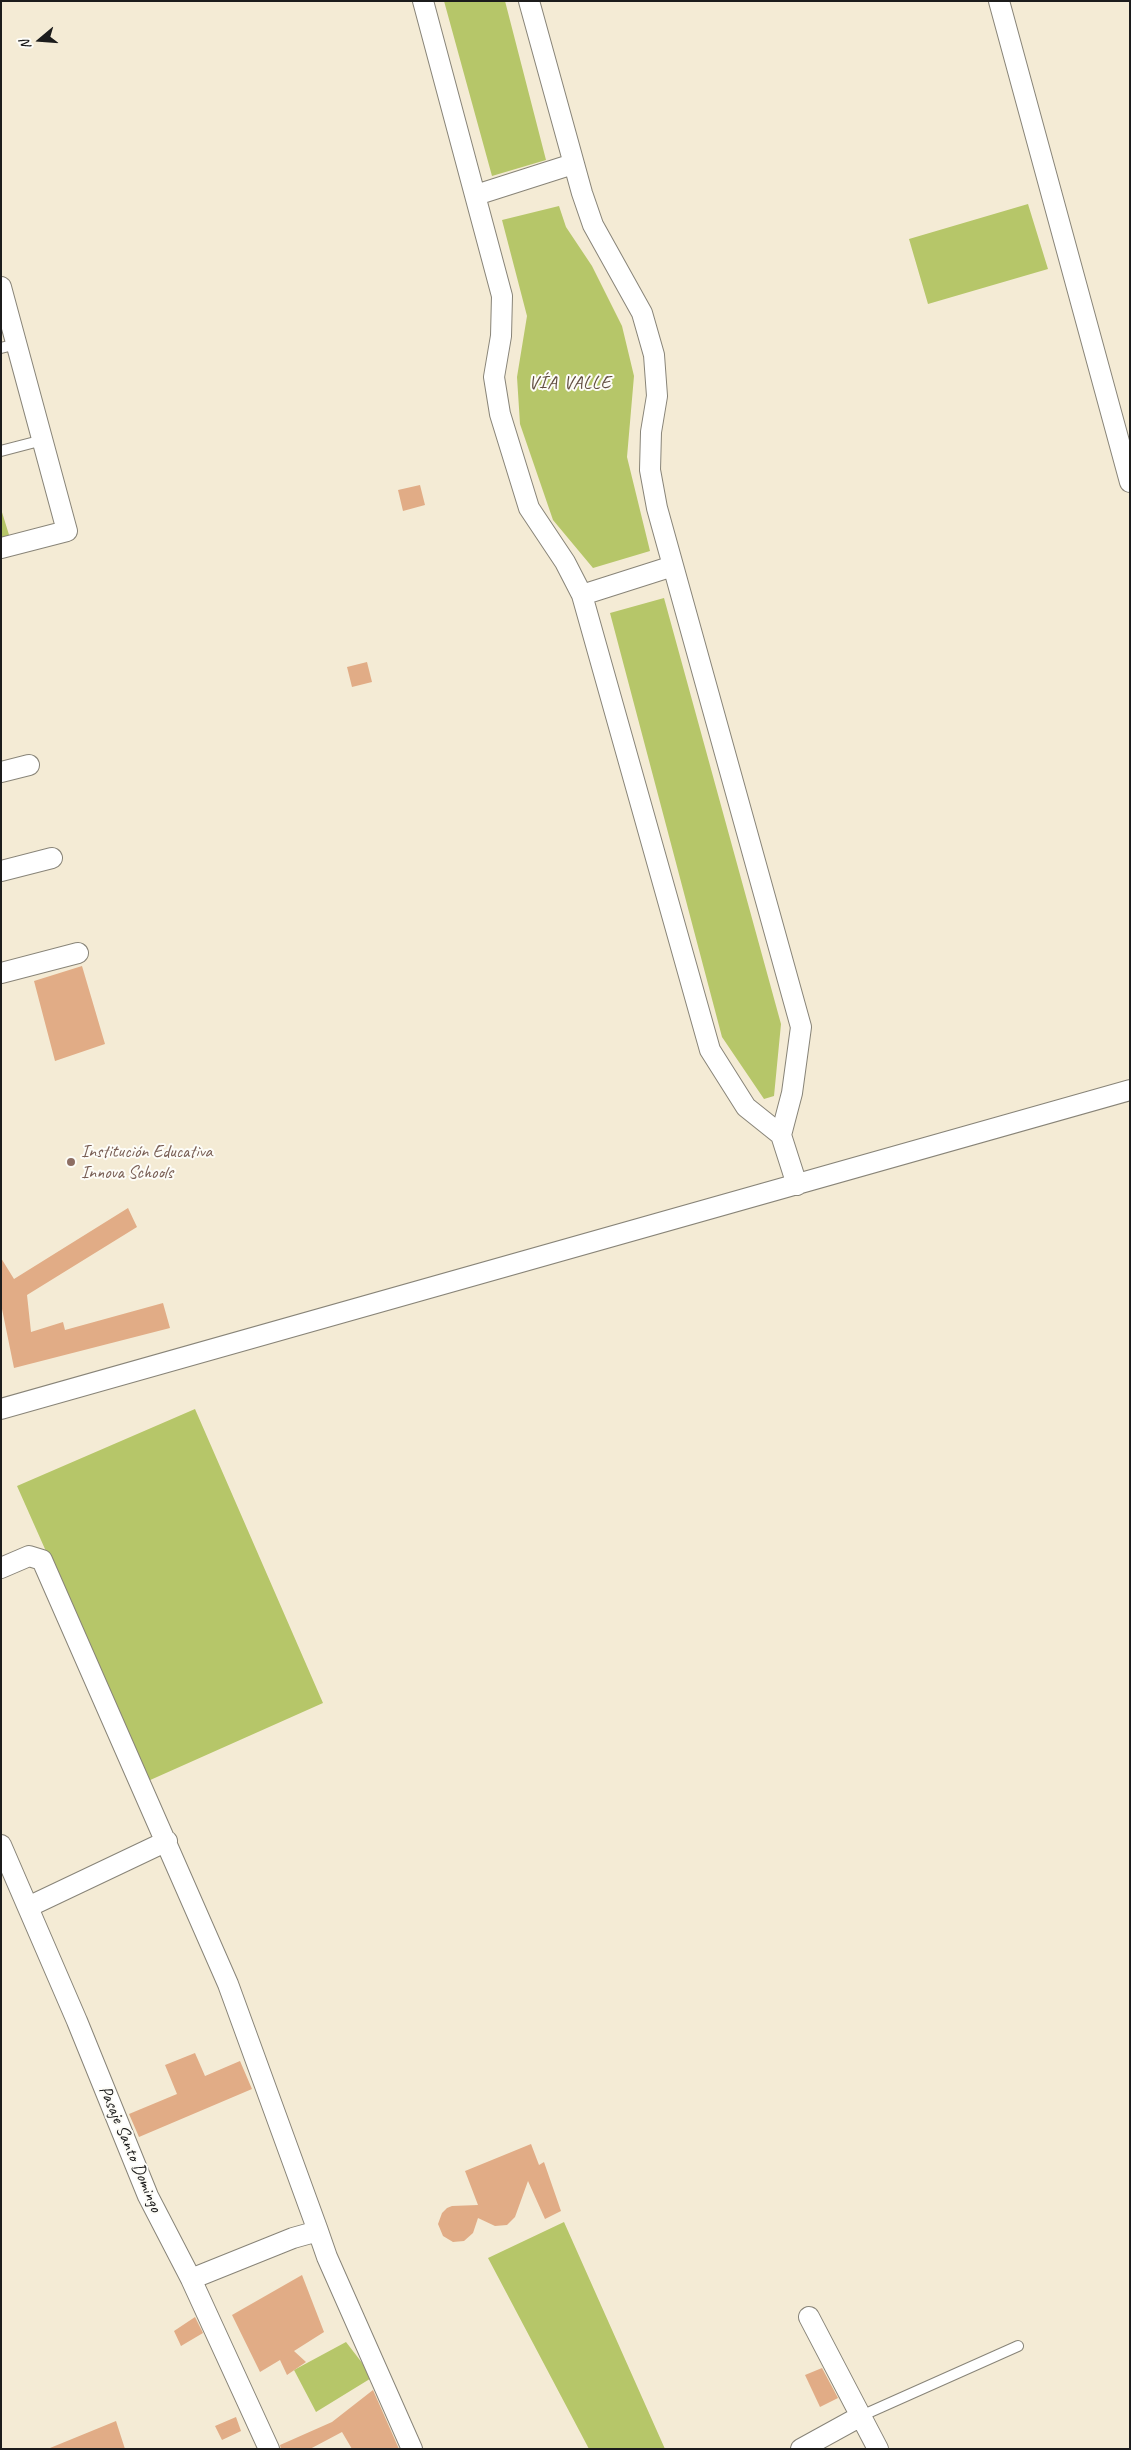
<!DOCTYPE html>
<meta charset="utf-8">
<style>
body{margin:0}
#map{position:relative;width:1131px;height:2450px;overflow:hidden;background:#f4ebd5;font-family:Caveat,sans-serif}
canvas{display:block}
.frame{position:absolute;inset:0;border:2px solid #1c1c1c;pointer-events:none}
.north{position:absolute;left:15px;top:15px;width:50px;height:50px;-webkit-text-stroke:4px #fdfcf7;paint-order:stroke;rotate:252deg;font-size:14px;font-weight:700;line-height:20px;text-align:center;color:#1c1c1c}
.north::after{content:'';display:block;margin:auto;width:18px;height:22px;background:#1c1c1c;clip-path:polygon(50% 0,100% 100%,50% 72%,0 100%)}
</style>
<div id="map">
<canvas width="1131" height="2450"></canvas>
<div class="frame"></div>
<div class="north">N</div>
</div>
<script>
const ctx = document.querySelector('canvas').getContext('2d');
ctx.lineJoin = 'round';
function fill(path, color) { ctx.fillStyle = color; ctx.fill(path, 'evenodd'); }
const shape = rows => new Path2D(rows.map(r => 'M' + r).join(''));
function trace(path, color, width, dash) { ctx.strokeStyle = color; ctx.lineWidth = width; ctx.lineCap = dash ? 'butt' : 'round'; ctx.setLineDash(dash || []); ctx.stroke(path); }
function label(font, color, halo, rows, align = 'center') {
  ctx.font = font + ' Caveat,sans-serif'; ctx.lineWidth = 4; ctx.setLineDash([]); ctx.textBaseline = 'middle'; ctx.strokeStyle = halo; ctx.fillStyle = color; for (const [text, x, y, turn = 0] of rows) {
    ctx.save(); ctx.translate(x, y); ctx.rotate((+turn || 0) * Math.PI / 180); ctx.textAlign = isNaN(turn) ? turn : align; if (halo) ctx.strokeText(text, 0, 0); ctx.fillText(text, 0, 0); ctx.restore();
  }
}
fill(shape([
 [444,1,505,1,546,160,492,176],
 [1028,204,1048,269,928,304,909,239],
 [559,206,566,227,592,266,622,326,634,376,627,457,650,551,593,568,553,520,520,424,517,377,527,316,502,220],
 [1,509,10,538,1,541],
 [664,598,781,1024,774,1096,764,1099,722,1037,610,613],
 [195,1409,323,1703,148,1781,17,1486],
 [564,2222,665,2449,589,2449,488,2258],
 [346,2342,373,2377,316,2412,294,2370]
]), '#b6c669');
fill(shape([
 [420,485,425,505,403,511,398,490],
 [367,662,372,682,352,687,347,667],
 [82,966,105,1044,55,1061,34,981],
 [128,1208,137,1227,27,1295,31,1332,63,1322,65,1330,163,1303,170,1328,14,1368,1,1304,1,1258,14,1279],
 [195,2053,205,2076,240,2061,252,2089,139,2137,129,2114,177,2094,165,2065],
 [531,2144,539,2165,544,2162,561,2211,545,2219,528,2181,515,2217,507,2225,495,2226,478,2218,473,2233,464,2241,453,2242,443,2236,438,2224,442,2213,447,2208,452,2206,478,2205,465,2171],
 [302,2275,324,2332,294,2351,306,2362,287,2375,280,2360,260,2372,232,2315],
 [195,2317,203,2333,181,2346,174,2331],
 [822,2368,838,2398,820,2407,805,2375],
 [373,2390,399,2449,352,2449,342,2432,310,2449,281,2449,280,2445,332,2422],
 [236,2417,241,2431,222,2440,215,2426],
 [116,2421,125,2449,50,2449,50,2448]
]), '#e1ac86');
const service = shape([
 [1,348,17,344],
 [1,451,43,440],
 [861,2416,1018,2346]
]);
const minor = shape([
 [423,1,502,296,501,336,494,377,500,414,529,508,565,562,582,595,710,1050,746,1107,781,1135],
 [529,1,582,193,593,225,642,313,654,355,657,396,651,432,650,470,657,508,801,1027,792,1093,781,1135,797,1185],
 [999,1,1130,482],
 [476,195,573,164],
 [1,287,67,531,1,548],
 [582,595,673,566],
 [1,772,29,765],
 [1,871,52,858],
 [1,973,78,953],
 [1,1409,1130,1090],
 [1,1568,29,1556,42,1560,228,1984,318,2231],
 [1,1845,77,2021,148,2196,191,2279,269,2449],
 [28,1907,167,1841],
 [191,2279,293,2238,318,2231,327,2257,412,2449],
 [809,2317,878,2449],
 [801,2449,861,2416]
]);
trace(service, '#888478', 12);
trace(minor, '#888478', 22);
trace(service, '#fff', 10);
trace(minor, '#fff', 20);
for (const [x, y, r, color] of [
 [71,1162,5,"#8d6e63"]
]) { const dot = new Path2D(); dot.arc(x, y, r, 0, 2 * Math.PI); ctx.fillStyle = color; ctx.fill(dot); trace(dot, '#fdfcf7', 2); }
label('18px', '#785e54', '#fdfcf7', [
 ["Institución Educativa",81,1152],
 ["Innova Schools",81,1173]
], 'left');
label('18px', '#1c1c1c', '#fdfcf7', [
 ["Pasaje Santo Domingo",130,2149,67]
]);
ctx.letterSpacing = '1px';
label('19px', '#614e41', '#fdfcf7', [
 ["VÍA VALLE",570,383]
]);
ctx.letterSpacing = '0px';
</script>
